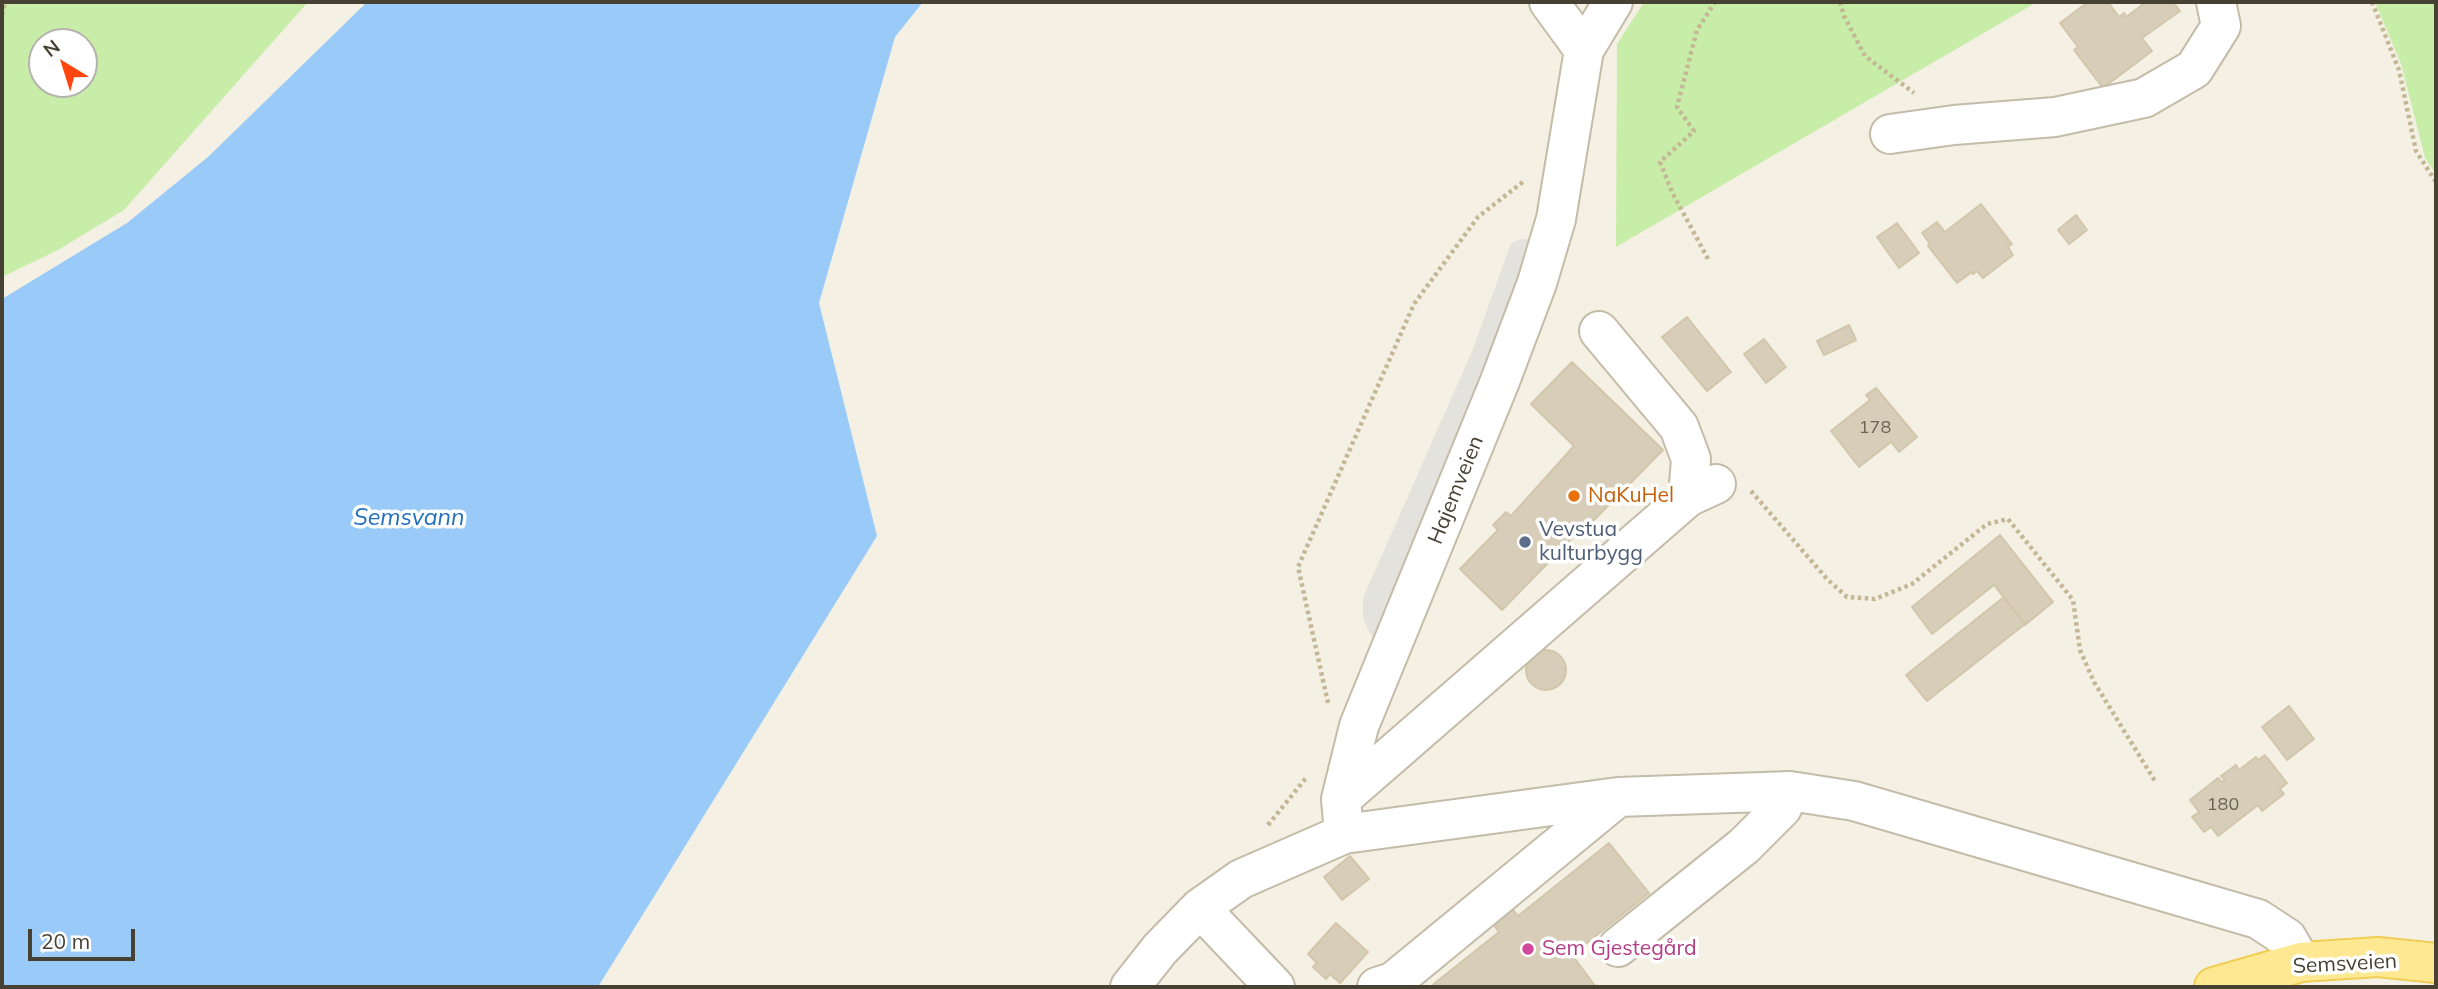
<!DOCTYPE html>
<meta charset="utf-8">
<style>
body{margin:0}
#map{position:relative;width:2438px;height:989px;overflow:hidden;background:#f4f0e4;font-family:Mulish,sans-serif}
canvas{display:block}
.frame{position:absolute;inset:0;border:4px solid #474133;pointer-events:none}
.north{position:absolute;left:28px;top:28px;width:70px;height:70px;box-sizing:border-box;background:#fff;border:2px solid #b5b3ad;border-radius:50%;rotate:322deg;font-size:19px;font-weight:700;line-height:28px;text-align:center;color:#474133}
.north::after{content:'';display:block;margin:auto;width:24px;height:32px;background:#ff4610;clip-path:polygon(50% 0,100% 100%,50% 72%,0 100%)}
.scale{position:absolute;left:28px;top:929px;width:107px;height:32px;box-sizing:border-box;border:4px solid #474133;border-top:0;padding-left:9px;font-size:21px;line-height:24px;white-space:nowrap;color:#474133;-webkit-text-stroke:5px #fff;paint-order:stroke}
</style>
<div id="map">
<canvas width="2438" height="989"></canvas>
<div class="frame"></div>
<div class="north">N</div>
<div class="scale">20 m</div>
</div>
<script>
const ctx = document.querySelector('canvas').getContext('2d');
ctx.lineJoin = 'round';
function fill(path, color) { ctx.fillStyle = color; ctx.fill(path, 'evenodd'); }
const shape = rows => new Path2D(rows.map(r => 'M' + r).join(''));
function trace(path, color, width, dash) { ctx.strokeStyle = color; ctx.lineWidth = width; ctx.lineCap = dash ? 'butt' : 'round'; ctx.setLineDash(dash || []); ctx.stroke(path); }
function label(font, color, halo, rows, align = 'center') {
  ctx.font = font + ' Mulish,sans-serif'; ctx.lineWidth = 7; ctx.setLineDash([]); ctx.textBaseline = 'middle'; ctx.strokeStyle = halo; ctx.fillStyle = color; for (const [text, x, y, turn = 0] of rows) {
    ctx.save(); ctx.translate(x, y); ctx.rotate((+turn || 0) * Math.PI / 180); ctx.textAlign = isNaN(turn) ? turn : align; if (halo) ctx.strokeText(text, 0, 0); ctx.fillText(text, 0, 0); ctx.restore();
  }
}
fill(shape([
 [2,2,308,2,124,210,58,250,2,277],
 [42,42,84,42,84,84,42,84],
 [1644,2,2037,2,1616,247,1617,44],
 [2375,2,2436,2,2436,174,2425,158,2401,64]
]), '#c8eda8');
fill(shape([
 [1543,234,1380,648,1370,634,1363,618,1363,598,1473,349,1511,243,1521,239,1532,240]
]), '#e4e2dd');
fill(shape([
 [367,2,923,2,895,37,819,303,877,536,598,987,2,987,2,299,127,223,208,157]
]), '#99caf8');
const building = shape([
 [2088,2,2108,2,2119,17,2124,13,2126,17,2146,2,2173,2,2180,11,2142,38,2152,51,2103,88,2074,50,2078,47,2060,23,2088,2],
 [1981,204,2012,244,2008,247,2013,255,1983,278,1977,271,1973,274,1972,272,1957,283,1928,246,1930,244,1922,233,1937,222,1945,232,1981,204],
 [2076,215,2087,230,2069,244,2058,230,2076,215],
 [1897,223,1919,253,1899,268,1877,237,1897,223],
 [1687,317,1731,372,1707,391,1662,337,1687,317],
 [1849,325,1856,340,1824,355,1817,341,1849,325],
 [1764,339,1786,367,1766,383,1744,354,1764,339],
 [1572,362,1663,450,1590,524,1588,522,1502,610,1460,569,1498,530,1493,525,1506,512,1511,516,1574,446,1531,404,1572,362],
 [1876,388,1917,437,1899,452,1891,442,1859,467,1831,431,1870,400,1866,395,1876,388],
 [2000,535,2053,602,2025,625,1994,585,1932,634,1912,607,2000,535],
 [2004,597,2025,624,1927,701,1906,675,2004,597],
 '1526 670a20 20 0 1 1 40 0a20 20 0 1 1-40 0Z',
 [2289,706,2314,739,2287,760,2262,727,2289,706],
 [2265,755,2287,783,2280,789,2284,794,2262,811,2258,805,2218,836,2211,827,2204,832,2192,817,2199,812,2190,800,2218,778,2222,782,2225,780,2221,776,2236,765,2239,770,2256,757,2258,760,2265,755],
 [1609,843,1649,893,1572,955,1596,987,1430,987,1499,932,1491,922,1510,906,1518,916,1609,843],
 [1350,856,1369,879,1342,900,1324,877,1350,856],
 [1336,923,1368,952,1340,983,1330,974,1326,979,1313,967,1317,963,1308,954,1336,923]
]);
fill(building, '#d7cdb8');
trace(building, '#d2c6ab', 2);
const minor = shape([
 [1549,2,1584,50],
 [1890,134,1954,125,2055,117,2144,98,2194,69,2221,26,2216,2],
 [1599,331,1679,427,1691,459,1688,497],
 [1341,799,1688,497,1716,484],
 [1344,834,1341,799,1359,726,1500,381,1537,283,1556,219,1584,50,1613,2],
 [1200,908,1275,987],
 [1618,947,1744,846,1782,808,1790,791],
 [1130,987,1160,949,1200,908,1241,879,1344,834,1618,797,1763,792,1790,791,1854,801,2258,919,2287,938,2301,962],
 [1377,987,1393,982,1618,797]
]);
const major = shape([
 [2214,987,2301,962,2378,957,2436,963]
]);
trace(minor, '#c3bca8', 42);
trace(major, '#f0ce55', 42);
trace(shape([
 [1840,2,1844,16,1865,56,1914,93],
 [2372,2,2399,70,2416,151,2436,182],
 [2,15,5,2],
 [1708,259,1672,192,1660,162,1694,131,1677,107,1697,30,1715,2],
 [1751,491,1827,579,1847,597,1875,599,1912,584,1987,524,2008,519,2073,600,2080,650,2094,682,2155,781],
 [1328,703,1298,567,1414,304,1478,217,1524,181],
 [1268,825,1306,778]
]), '#c4b795', 4.5, [3.5, 3.5]);
trace(minor, '#fff', 38);
trace(major, '#ffe892', 38);
for (const [x, y, r, color] of [
 [1574,496,7,"#e8710a"],
 [1525,542,7,"#5c6f8a"],
 [1528,949,7,"#d1479c"]
]) { const dot = new Path2D(); dot.arc(x, y, r, 0, 2 * Math.PI); ctx.fillStyle = color; ctx.fill(dot); trace(dot, '#fff', 2.5); }
label('18px', '#6b6454', null, [
 ["178",1875,428],
 ["180",2223,805]
]);
label('21px', '#474133', '#fff', [
 ["Hajemveien",1456,490,-68],
 ["Semsveien",2345,964,-3]
]);
label('21px', '#c56008', '#fff', [
 ["NaKuHel",1588,496]
], 'left');
label('21px', '#4e5e75', '#fff', [
 ["Vevstua",1539,530],
 ["kulturbygg",1539,554]
], 'left');
label('21px', '#b23c85', '#fff', [
 ["Sem Gjestegård",1542,949]
], 'left');
label('italic 23px', '#216fbe', '#fff', [
 ["Semsvann",409,518]
]);
</script>
